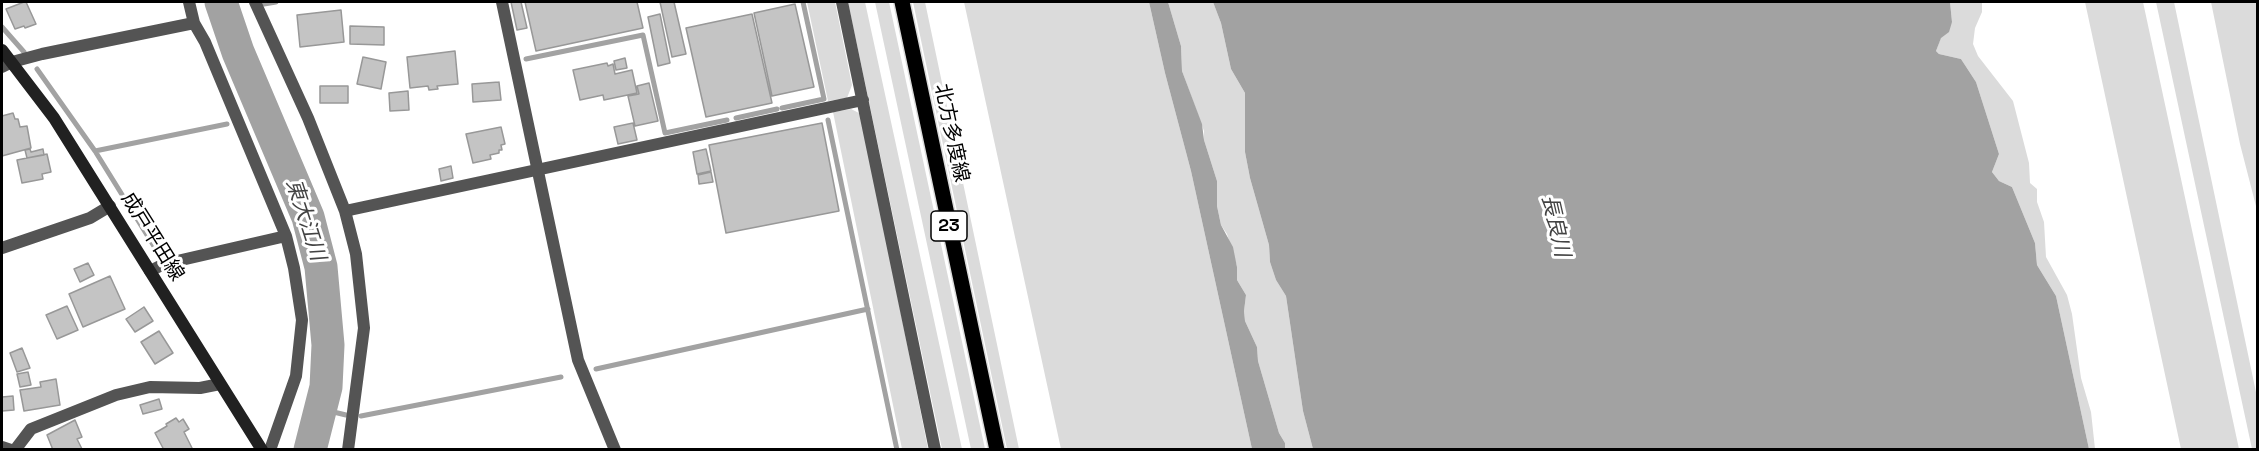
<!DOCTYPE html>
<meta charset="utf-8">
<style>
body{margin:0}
#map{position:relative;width:2259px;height:451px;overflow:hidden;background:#fff;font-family:"Space Grotesk",sans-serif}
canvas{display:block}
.frame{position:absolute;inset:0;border:3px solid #000;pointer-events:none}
</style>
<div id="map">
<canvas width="2259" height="451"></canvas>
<div class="frame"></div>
</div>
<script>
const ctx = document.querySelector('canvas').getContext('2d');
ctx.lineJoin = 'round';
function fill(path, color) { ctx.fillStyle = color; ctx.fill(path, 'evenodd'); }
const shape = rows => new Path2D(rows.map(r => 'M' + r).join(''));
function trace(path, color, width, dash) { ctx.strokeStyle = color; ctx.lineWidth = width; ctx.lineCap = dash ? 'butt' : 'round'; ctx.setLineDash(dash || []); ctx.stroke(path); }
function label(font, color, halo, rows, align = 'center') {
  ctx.font = font + ' "Space Grotesk","Noto Sans JP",sans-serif'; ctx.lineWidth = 6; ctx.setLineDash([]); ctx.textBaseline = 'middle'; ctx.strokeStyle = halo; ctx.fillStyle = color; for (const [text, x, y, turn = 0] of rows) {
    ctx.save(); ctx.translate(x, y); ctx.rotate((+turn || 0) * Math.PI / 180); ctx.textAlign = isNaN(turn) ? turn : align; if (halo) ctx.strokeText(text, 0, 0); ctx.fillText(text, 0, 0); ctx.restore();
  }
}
fill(shape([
 [807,2,835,2,852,85,847,98,828,101],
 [848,2,865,2,962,449,942,449],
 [875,2,889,2,985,449,971,449],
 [913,2,925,2,1019,449,1007,449],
 [964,2,1149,2,1165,73,1191,171,1252,449,1061,449],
 [1168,2,1213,2,1221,23,1231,69,1245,93,1245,152,1250,178,1269,245,1270,262,1276,280,1286,296,1303,411,1313,449,1285,449,1285,443,1279,433,1258,361,1257,347,1245,321,1244,311,1246,295,1237,280,1237,266,1227,234,1221,225,1217,206,1217,181,1204,140,1204,131,1182,71,1181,46],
 [1950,2,1982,2,1982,12,1975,28,1973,44,1978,56,2013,101,2029,163,2030,183,2037,189,2037,202,2044,222,2046,257,2067,295,2072,314,2081,378,2091,412,2095,449,2089,449,2056,296,2037,265,2035,243,2012,187,1999,181,1992,172,1999,154,1976,82,1961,59,1939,54,1936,51,1941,37,1952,22],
 [2085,2,2143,2,2239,449,2181,449],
 [2156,2,2174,2,2257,397,2257,449,2252,449],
 [2211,2,2257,2,2257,210,2240,144],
 [851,109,861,114,928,449,902,449,833,112]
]), '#dbdbdb');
fill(shape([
 [1149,2,1168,2,1181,46,1182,71,1202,124,1204,140,1217,181,1217,206,1221,225,1233,247,1237,267,1237,280,1246,295,1244,311,1245,321,1257,347,1258,361,1279,433,1285,443,1285,449,1252,449,1191,171,1165,73],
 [1213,2,1950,2,1952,22,1949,32,1941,38,1936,51,1939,54,1961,59,1976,82,1999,154,1992,172,1999,181,2012,187,2035,243,2037,265,2056,296,2089,449,1313,449,1303,411,1286,296,1276,280,1270,262,1269,245,1250,178,1245,152,1245,93,1231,69,1221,23]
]), '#a2a2a2');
trace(shape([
 [264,4,276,2],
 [2,27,24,52],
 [526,59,643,35,665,133,727,120],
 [37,69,95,151,160,256],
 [782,108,824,99,803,2],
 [736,118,777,109],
 [828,120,897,450],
 [95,151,227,124],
 [596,369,868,309],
 [321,409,346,415],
 [361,416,561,377]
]), '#a2a2a2', 5);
trace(shape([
 [221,2,238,52,308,217,321,267,328,345,326,387,310,450]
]), '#a2a2a2', 33);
const building = shape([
 [24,2,26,2,36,24,25,28,24,26,15,29,6,9,24,2],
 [511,2,521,2,527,28,517,30,511,2],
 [525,2,637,2,643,28,536,51,525,2],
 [660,2,674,2,686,54,672,57,660,2],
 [795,4,814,87,772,96,754,13,795,4],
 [341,10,344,42,300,47,297,15,341,10],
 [660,14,670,63,658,66,648,17,660,14],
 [752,14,772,103,706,117,686,28,752,14],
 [350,26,384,27,384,45,350,44,350,26],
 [455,51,458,84,437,86,438,89,429,90,428,86,410,88,407,57,455,51],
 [363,57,386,62,381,89,357,84,363,57],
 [625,58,627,68,616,70,614,61,625,58],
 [607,63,608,66,613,64,615,74,632,70,637,93,604,100,603,95,580,100,573,70,607,63],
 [499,82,501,100,473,102,472,84,499,82],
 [649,83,658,121,635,126,628,96,639,94,637,86,649,83],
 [320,86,348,86,348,103,320,103,320,86],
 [408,91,409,110,390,111,389,93,408,91],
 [13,113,15,119,18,119,20,127,27,126,31,148,2,156,2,116,13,113],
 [633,123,637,140,618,144,614,127,633,123],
 [822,123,839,211,726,233,709,145,822,123],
 [501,127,505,144,501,145,502,150,499,150,499,153,490,155,491,159,473,163,466,134,501,127],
 [30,149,31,152,43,149,44,155,27,158,25,150,30,149],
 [706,149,711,171,697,174,693,152,706,149],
 [47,154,51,172,42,174,43,179,22,183,17,160,47,154],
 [451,166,453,178,441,181,439,169,451,166],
 [711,172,713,182,699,184,698,175,711,172],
 [88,263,94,275,80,282,74,269,88,263],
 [110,276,125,309,83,327,69,294,110,276],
 [67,306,78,330,57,339,46,315,67,306],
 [144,307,153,321,135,332,126,319,144,307],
 [159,331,173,353,155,364,141,342,159,331],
 [22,348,30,368,17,372,10,353,22,348],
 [28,372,31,385,20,387,17,374,28,372],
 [56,379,60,405,24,411,20,390,41,387,40,382,56,379],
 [13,396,14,410,2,411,2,397,13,396],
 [159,399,162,409,143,414,140,405,159,399],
 [176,418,179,422,183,419,189,429,184,432,193,450,164,450,155,433,167,426,166,424,176,418],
 [75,420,82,437,77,439,82,449,53,450,47,435,75,420]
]);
fill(building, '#c4c4c4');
trace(building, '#989898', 1.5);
const primary = shape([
 [902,2,997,450]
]);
trace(primary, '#dbdbdb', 18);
trace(shape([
 [255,2,308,118,345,211,356,254,364,328,348,450],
 [502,2,578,360,615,450],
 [842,2,935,450],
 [2,67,12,62,42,54,194,23,189,2],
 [345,211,863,100],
 [2,248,90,218,110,206],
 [150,271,164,264,286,236,205,42,194,23],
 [2,447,11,450],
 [15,450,31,429,116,395,150,387,200,388,220,384],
 [270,450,296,376,302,320,294,268,286,236]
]), '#545454', 12);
trace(shape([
 [2,50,54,118,262,450]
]), '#212121', 12);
trace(primary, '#000', 15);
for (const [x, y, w] of [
 [949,226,36]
]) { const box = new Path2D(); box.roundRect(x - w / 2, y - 15, w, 30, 4.5); ctx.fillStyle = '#fff'; ctx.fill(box); trace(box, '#000', 1.5); }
label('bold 18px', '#000', null, [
 ["23",949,226]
]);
label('20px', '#000', '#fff', [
 ["北方多度線",951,133,78],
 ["成戸平田線",152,237,58]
]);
label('italic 21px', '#434343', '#fff', [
 ["東大江川",305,220,72],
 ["長良川",1555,226,77]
]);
</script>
